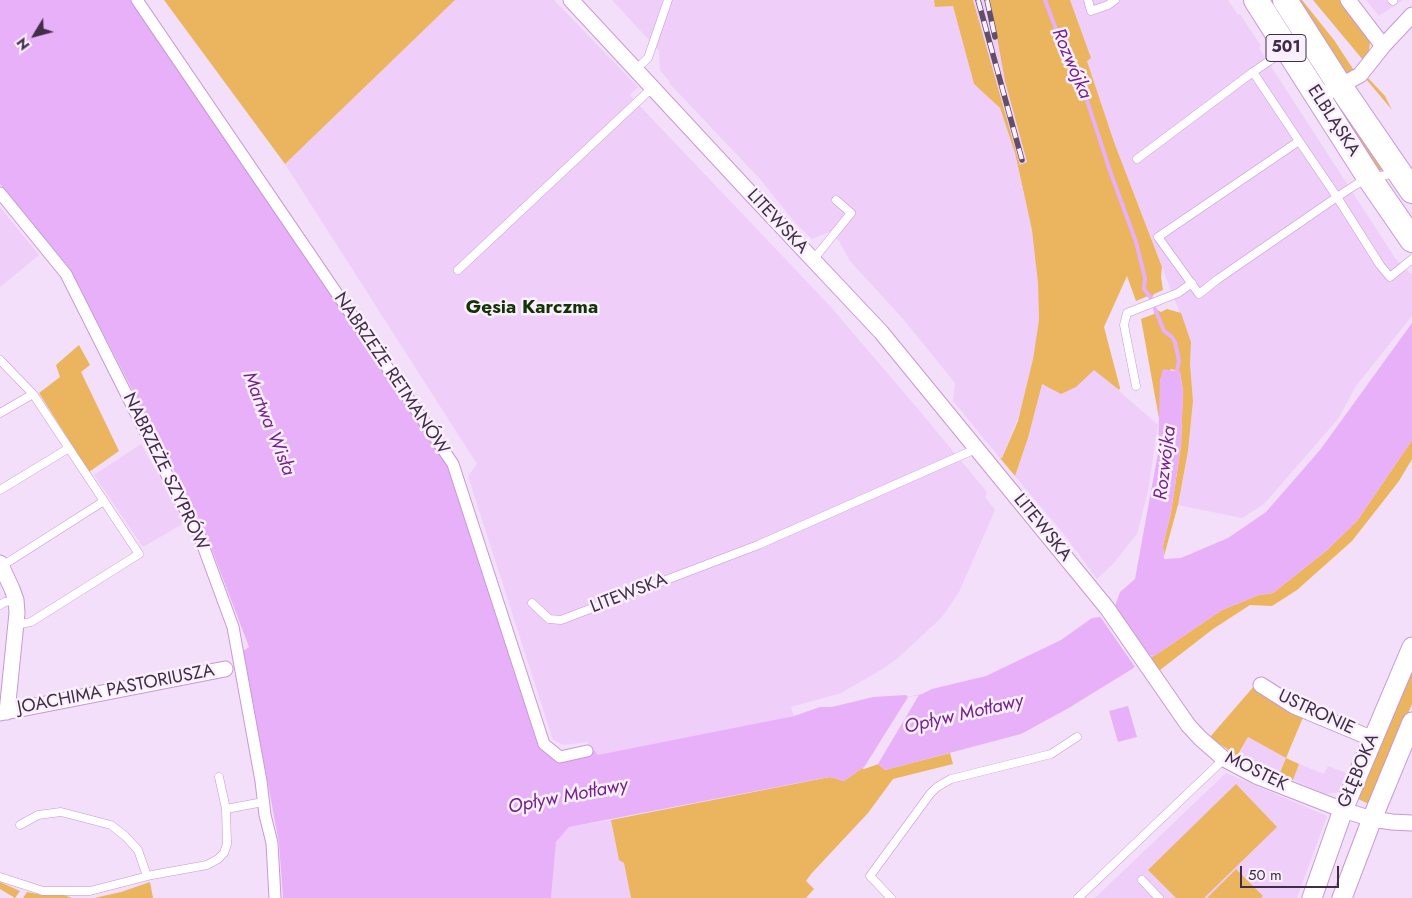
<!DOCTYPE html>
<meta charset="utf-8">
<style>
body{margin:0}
#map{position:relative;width:1412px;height:898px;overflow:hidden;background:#f3dff9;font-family:Jost,sans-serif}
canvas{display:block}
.north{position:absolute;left:10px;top:10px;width:50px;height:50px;-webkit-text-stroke:4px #faf0fd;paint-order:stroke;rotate:233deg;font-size:14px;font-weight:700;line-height:20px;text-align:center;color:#412d47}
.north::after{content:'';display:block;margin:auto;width:18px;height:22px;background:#412d47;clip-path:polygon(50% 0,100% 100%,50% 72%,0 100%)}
.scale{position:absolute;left:1240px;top:866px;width:99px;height:22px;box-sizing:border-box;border:2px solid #412d47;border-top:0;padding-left:6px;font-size:15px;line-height:18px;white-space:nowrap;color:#412d47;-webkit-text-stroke:4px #faf0fd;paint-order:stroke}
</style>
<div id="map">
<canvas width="1412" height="898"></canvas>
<div class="north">N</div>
<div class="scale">50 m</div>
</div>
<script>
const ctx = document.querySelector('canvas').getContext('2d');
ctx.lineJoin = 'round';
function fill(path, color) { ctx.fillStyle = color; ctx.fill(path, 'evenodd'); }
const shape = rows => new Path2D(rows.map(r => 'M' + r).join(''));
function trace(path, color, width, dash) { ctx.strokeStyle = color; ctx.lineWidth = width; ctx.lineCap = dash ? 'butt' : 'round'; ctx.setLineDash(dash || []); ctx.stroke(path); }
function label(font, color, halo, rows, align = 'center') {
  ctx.font = font + ' Jost,sans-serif'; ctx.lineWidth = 5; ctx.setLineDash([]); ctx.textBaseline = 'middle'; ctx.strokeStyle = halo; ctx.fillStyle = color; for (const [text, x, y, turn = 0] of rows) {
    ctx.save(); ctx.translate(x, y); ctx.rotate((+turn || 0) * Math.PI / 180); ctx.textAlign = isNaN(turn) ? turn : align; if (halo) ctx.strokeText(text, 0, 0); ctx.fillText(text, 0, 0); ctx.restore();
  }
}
fill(shape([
 [455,0,554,0,638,87,630,95,636,102,830,306,918,409,987,492,985,497,995,510,959,592,942,617,898,658,881,670,841,693,791,707,794,716,598,756,591,751,588,742,563,745,553,740,468,476,477,464,285,164],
 [612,0,934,0,935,7,953,6,974,84,1000,108,1015,153,1032,230,1036,254,1038,283,1039,321,1033,359,1022,407,1002,458,1000,458,953,401,955,383,904,320,850,261,839,241,829,232,812,239,796,224,760,179,669,83,670,82,660,70,659,51],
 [973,0,990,0,1005,81,1027,163,1020,165],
 [1070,0,1228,0,1238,15,1240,14,1261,46,1259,48,1395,258,1412,275,1412,316,1356,386,1338,419,1264,504,1242,518,1178,505,1188,451,1193,401,1190,364,1191,342,1114,142,1087,61,1090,57],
 [1366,0,1403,0,1379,16],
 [0,207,39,255,0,287],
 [1094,369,1158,425,1148,491,1137,534,1113,564,1097,579,1063,533,1015,476,1028,438,1041,384,1050,388,1076,387],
 [141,444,186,522,143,547,94,475],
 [1248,737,1286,758,1279,775,1238,756],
 [1299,764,1324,774,1328,766,1346,773,1338,792,1326,794,1293,780],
 [1226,773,1327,816,1297,898,1095,898],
 [611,820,619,859,624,863,631,898,551,898,556,842,569,827]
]), '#efcef9');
fill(shape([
 [164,0,455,0,285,164],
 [934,0,973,0,1020,165,1027,162,1005,81,990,0,1070,0,1091,58,1087,61,1114,142,1162,267,1161,277,1163,290,1154,294,1151,298,1148,296,1136,301,1127,276,1104,327,1120,388,1119,390,1094,370,1076,387,1061,394,1042,384,1028,438,1015,476,1000,458,1002,458,1018,421,1033,359,1039,320,1038,283,1032,230,1015,153,1000,108,974,84,953,6,935,7],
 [1293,0,1302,0,1334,40,1355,72,1347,79],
 [1313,0,1340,0,1365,34,1370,42,1369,50,1363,60],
 [1367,77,1385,96,1392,110,1366,79],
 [1327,95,1337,95,1388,172,1374,169],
 [1155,309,1161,312,1167,309,1181,313,1191,342,1190,364,1193,401,1188,451,1178,505,1164,556,1163,546,1171,512,1181,446,1183,391,1180,372,1171,369,1160,380,1160,424,1141,319,1154,314],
 [79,345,90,365,81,372,119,451,89,472,39,393,60,377,56,365],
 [1412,440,1412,459,1399,481,1352,541,1297,590,1272,606,1250,605,1213,629,1160,670,1150,657,1154,656,1222,610,1259,595,1273,593,1326,551,1357,521],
 [1412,662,1412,704,1369,804,1356,798],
 [1255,685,1304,715,1286,758,1299,764,1293,780,1279,775,1286,758,1248,737,1237,756,1210,737],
 [950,753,953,764,893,779,868,813,811,874,806,881,814,889,806,898,631,898,624,863,619,860,611,820,830,777,844,781,862,768,864,769,878,764,885,770],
 [1236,784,1277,827,1204,898,1176,898,1148,870],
 [1236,869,1263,896,1261,898,1207,898],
 [0,882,20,891,15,898,0,889],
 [150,882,153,898,94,898,121,892],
 [27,892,43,895,64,895,72,898,23,898]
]), '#eab55e');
fill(shape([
 [0,0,134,0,451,465,542,745,561,760,594,750,598,755,794,716,820,707,832,707,873,697,906,695,908,697,922,694,932,689,986,676,1061,640,1092,618,1100,617,1115,606,1120,592,1135,579,1158,453,1160,380,1163,369,1180,372,1183,391,1181,446,1171,512,1163,546,1164,559,1181,558,1228,538,1266,512,1320,450,1412,323,1412,440,1357,521,1326,551,1273,593,1259,595,1222,610,1154,656,1149,655,1132,669,1067,709,1021,734,885,770,878,764,862,768,844,781,829,777,569,827,556,842,551,898,283,898,279,843,243,651,249,647,204,529,71,271,0,184],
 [1128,706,1137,737,1118,742,1109,711]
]), '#e8b0f9');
fill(shape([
 [1114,604,1150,657,1135,667,1099,615],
 [919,695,878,764,863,769,908,697]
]), '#f3dff9');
trace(shape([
 [1045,0,1071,69,1081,82,1110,171,1136,242,1145,278,1144,289,1151,298],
 [1155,309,1164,331,1172,337,1175,342,1179,361,1176,375]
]), '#e8b0f9', 4);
const service = shape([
 [1088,0,1091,11,1108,5,1115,0],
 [1392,0,1393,1],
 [1284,51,1253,72,1299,141],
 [636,69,648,58,668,0],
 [1137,159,1253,72],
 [1396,173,1381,176,1357,184,1337,197,1218,279,1199,294,1158,237,1299,141,1337,197,1380,265,1390,277,1412,259],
 [813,260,851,213,836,200],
 [458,270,653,87],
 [0,360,33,394,139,554,31,622,16,625],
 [1136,386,1124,325,1127,313,1178,293,1192,283],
 [0,413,33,394],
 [0,490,69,448],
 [2,566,104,501],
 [532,603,549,619,561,620,758,545,978,448],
 [0,605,5,602,16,600],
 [226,809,263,802],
 [20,825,38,815,61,812,111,825,125,836,138,850,147,876],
 [0,877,43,891,90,891,152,875,207,865,218,859,224,853,227,844,226,809,219,777],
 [1142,880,1159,898],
 [891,898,870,876,930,794,937,787,951,779,1051,754,1077,737],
 [1078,898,1224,759]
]);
const pedestrian = shape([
 [137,0,453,464,544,744,560,757,587,751],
 [0,193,66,274,177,495,198,532,233,627,261,781,265,815,272,843,275,898]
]);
const minor = shape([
 [571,0,752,195,881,332,1107,608,1188,725,1200,738,1224,759,1256,776,1343,810,1372,819,1392,822,1412,823],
 [1348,0,1383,46],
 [1317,96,1332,90,1360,75,1383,46,1412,15],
 [0,563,12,589,16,600,17,613,7,712],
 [1261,685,1294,706,1373,739],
 [0,713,225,669]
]);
const tertiary = shape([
 [1312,898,1343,810,1412,647],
 [1342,898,1372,819,1412,722]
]);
const primary = shape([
 [1256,0,1370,179,1412,240],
 [1285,0,1340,86,1412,191]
]);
trace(service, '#c898d6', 9);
trace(pedestrian, '#c898d6', 13);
trace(minor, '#c898d6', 17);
trace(tertiary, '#c898d6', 21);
trace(primary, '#c898d6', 26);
trace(service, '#fff', 8);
trace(pedestrian, '#fff', 11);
trace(minor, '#fff', 15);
trace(tertiary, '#fff', 19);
trace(primary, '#fff', 24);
const rail = shape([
 [978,0,1022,160],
 [987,0,995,37]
]);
trace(rail, '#624e68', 5.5);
trace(rail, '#faf0fd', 4, [11]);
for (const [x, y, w] of [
 [1286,48,40]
]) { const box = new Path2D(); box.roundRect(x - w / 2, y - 13.5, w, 27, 4); ctx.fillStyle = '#faf0fd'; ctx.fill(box); trace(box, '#412d47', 1); }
label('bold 16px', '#412d47', null, [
 ["501",1286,48]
]);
label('18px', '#412d47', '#faf0fd', [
 ["ELBLĄSKA",1333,121,57],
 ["LITEWSKA",777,222,47],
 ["NABRZEŻE RETMANÓW",391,374,56],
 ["NABRZEŻE SZYPRÓW",165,472,64],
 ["LITEWSKA",1042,528,51],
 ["LITEWSKA",629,594,-21],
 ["JOACHIMA PASTORIUSZA",116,690,-11],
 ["USTRONIE",1316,713,25],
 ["GŁĘBOKA",1359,771,-67],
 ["MOSTEK",1256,772,26]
]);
label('italic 19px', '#76228c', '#faf0fd', [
 ["Rozwójka",1071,64,67],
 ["Martwa Wisła",268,424,68],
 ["Rozwójka",1166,463,-83],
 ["Opływ Motławy",964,715,-13],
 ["Opływ Motławy",568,797,-11]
]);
label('bold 19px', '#133306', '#faf0fd', [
 ["Gęsia Karczma",532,308]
]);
</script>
